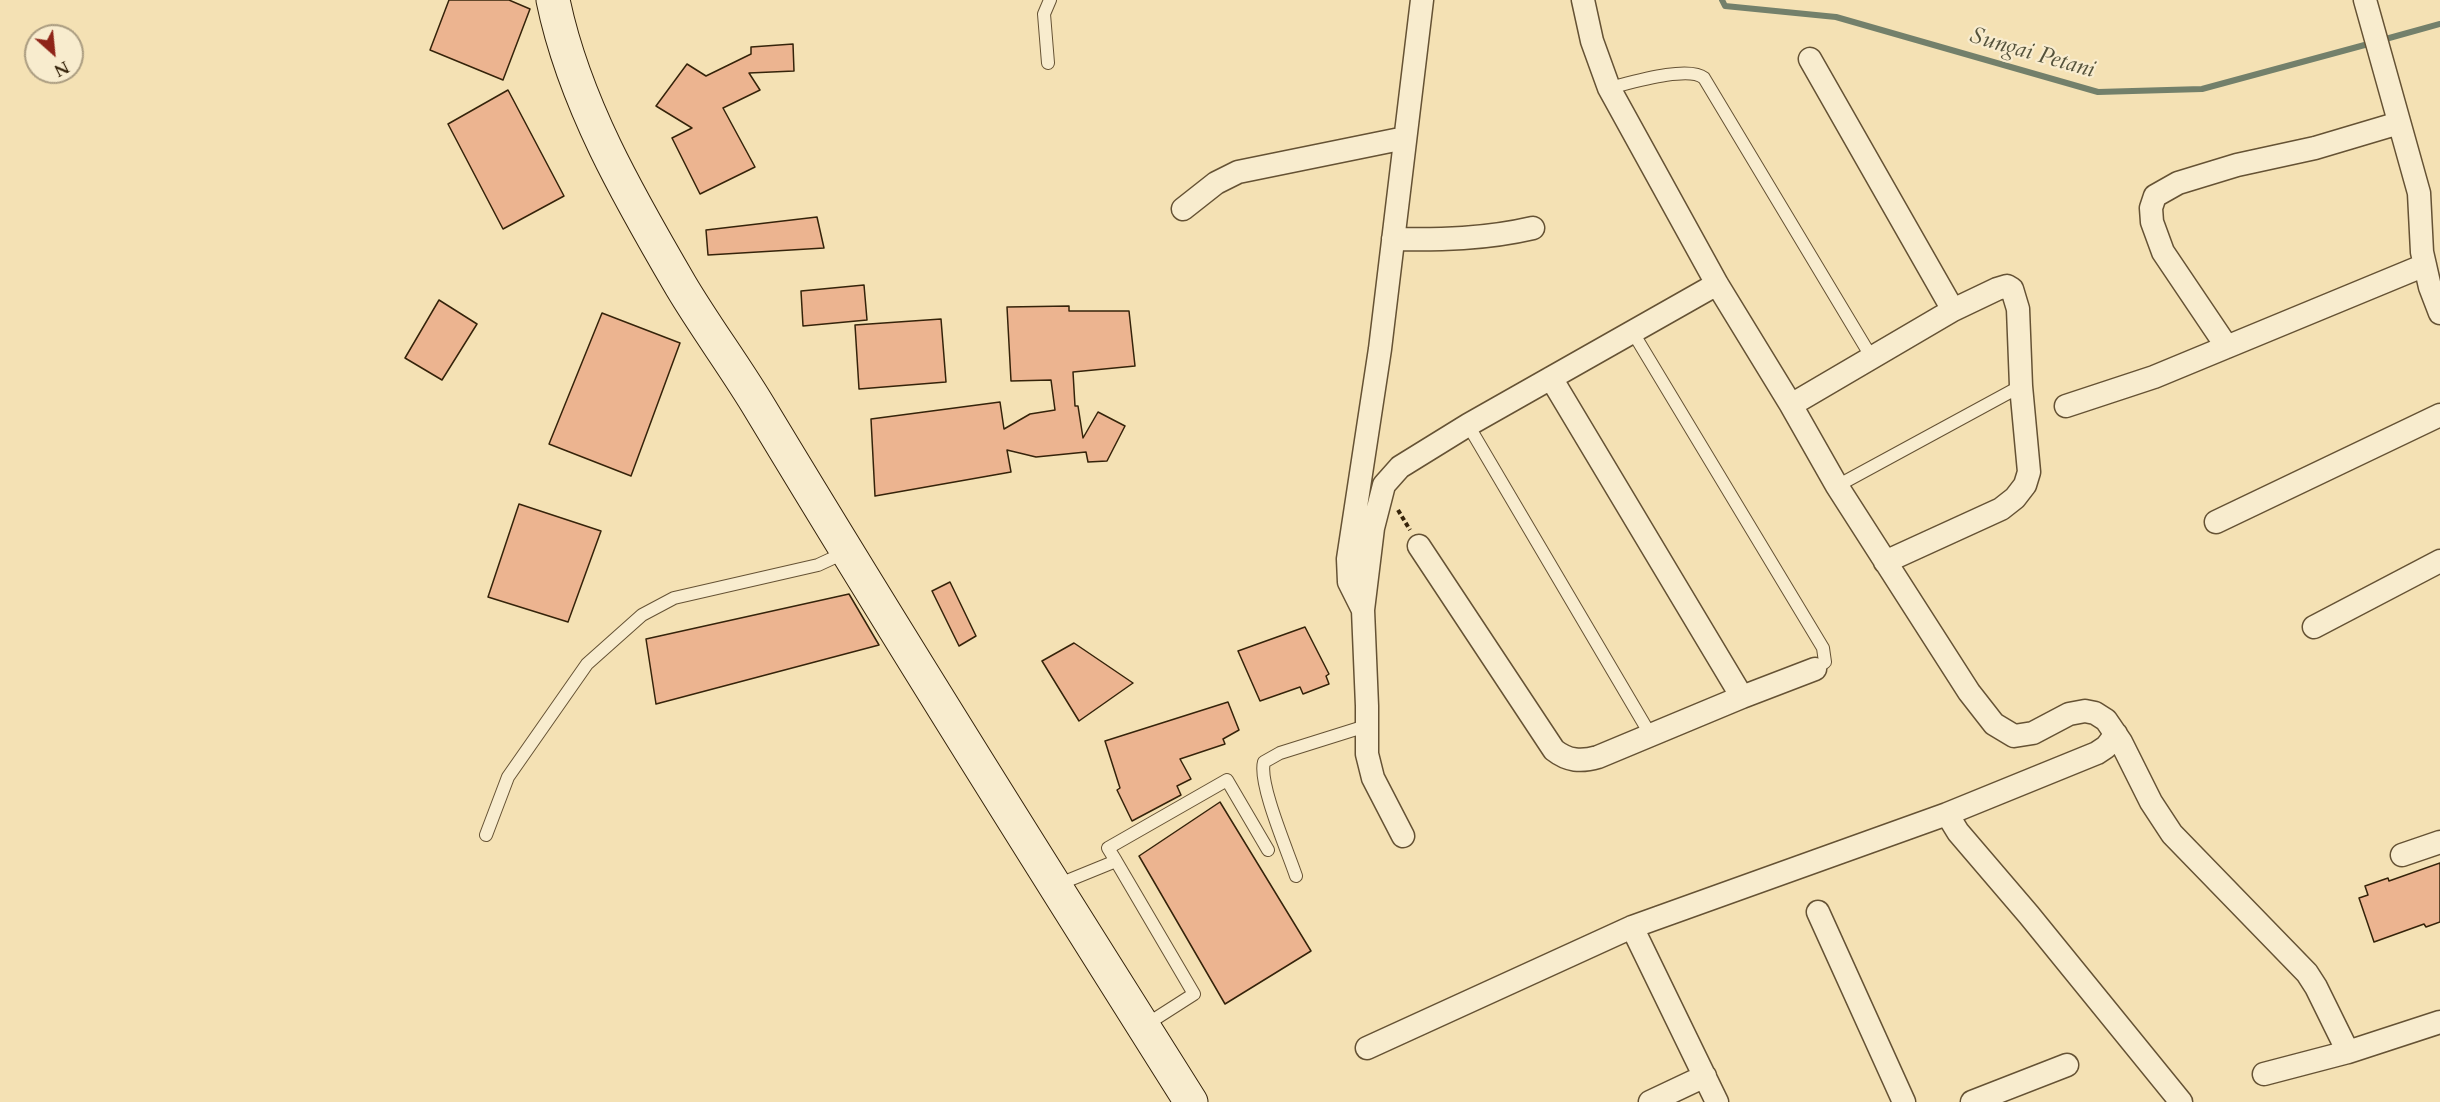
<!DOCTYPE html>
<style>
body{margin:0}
#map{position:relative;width:2440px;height:1102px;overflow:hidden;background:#f4e1b4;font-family:Cardo,serif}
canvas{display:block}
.north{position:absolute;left:24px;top:24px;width:60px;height:60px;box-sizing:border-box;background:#f8ecce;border:2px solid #aa9c80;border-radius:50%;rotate:153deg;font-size:16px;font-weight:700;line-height:24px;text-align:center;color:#35230a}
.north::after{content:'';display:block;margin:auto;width:21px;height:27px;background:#8f2418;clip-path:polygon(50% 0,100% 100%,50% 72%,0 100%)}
</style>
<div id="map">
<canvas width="2440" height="1102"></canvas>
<div class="north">N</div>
</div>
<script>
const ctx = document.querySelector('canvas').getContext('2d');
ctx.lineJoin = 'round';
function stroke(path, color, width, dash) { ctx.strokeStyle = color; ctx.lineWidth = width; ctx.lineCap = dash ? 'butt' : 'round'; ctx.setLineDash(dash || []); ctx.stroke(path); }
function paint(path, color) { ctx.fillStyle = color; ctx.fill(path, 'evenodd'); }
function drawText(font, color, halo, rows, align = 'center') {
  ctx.font = font + ' Cardo,serif'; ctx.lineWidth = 4.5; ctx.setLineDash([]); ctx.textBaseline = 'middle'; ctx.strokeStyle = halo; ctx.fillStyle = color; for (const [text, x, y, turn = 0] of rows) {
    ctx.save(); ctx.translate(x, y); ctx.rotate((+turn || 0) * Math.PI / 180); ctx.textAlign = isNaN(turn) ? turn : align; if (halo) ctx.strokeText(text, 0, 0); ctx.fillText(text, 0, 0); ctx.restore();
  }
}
const stream = new Path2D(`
 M1722 0 1725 6 1836 17 2098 92 2202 89 2372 43
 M2382 40 2440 24`);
const building = new Path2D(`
 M449 0H509L530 9 503 80 430 50Z
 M793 44 794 71 749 73 760 90 723 108 755 167 700 194 672 138 692 128 656 106 687 64 706 76 751 54V47Z
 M508 90 564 196 503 229 448 124Z
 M817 217 824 248 708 255 706 230Z
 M864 285 867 320 803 326 801 291Z
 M439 300 477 324 442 380 405 358Z
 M1069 306V311H1129L1135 366 1073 372 1075 406H1078L1083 438 1098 412 1125 426 1107 461 1088 462 1086 452 1036 457 1007 450 1011 472 875 496 871 419 1000 402 1004 429 1030 414 1055 410 1051 380 1011 381 1007 307Z
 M602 313 680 343 631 476 549 444Z
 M941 319 946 382 859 389 855 325Z
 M519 504 601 531 568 622 488 597Z
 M950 582 976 636 959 646 932 591Z
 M849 594 879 645 656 704 646 639Z
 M1305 627 1329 674 1326 676 1329 684 1303 694 1300 687 1260 701 1238 651Z
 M1074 643 1133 683 1079 721 1042 661Z
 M1228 702 1239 730 1223 739 1225 744 1180 759 1191 779 1177 786 1181 795 1132 821 1117 790 1120 788 1105 741Z
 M1220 802 1311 951 1225 1004 1139 856Z
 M2440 863V922L2426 927 2424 924 2374 942 2359 898 2368 895 2365 886 2388 878 2389 881Z`);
const path = new Path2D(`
 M1398 510 1410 530`);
const service = new Path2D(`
 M1048 63 1044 14 1050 0
 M1609 88C1630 83 1688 65 1704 78L1872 358
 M1632 331 1823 648 1825 662 1815 669
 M1468 425 1650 734
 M1837 486 2021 386
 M486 835 508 777 587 664 642 615 674 598 818 565 846 552
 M1116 861 1108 848 1227 780 1268 850
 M1296 876C1288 852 1258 783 1264 762L1280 753 1366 726
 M1057 885 1116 861 1194 994 1144 1026`);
const minor = new Path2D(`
 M1583 0 1592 41 1609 88 1717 284 1791 405 1837 486 1969 692 1994 724 2014 736 2033 733 2069 714 2085 711 2095 713 2106 720 2121 742 2151 802 2172 834 2307 973 2316 987 2348 1052 2440 1022
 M2365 0 2419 193 2422 252 2430 287 2440 313
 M1810 59 1953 310
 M1183 209 1216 183 1238 172 1405 138
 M1393 239C1440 240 1486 239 1533 228
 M2227 347 2163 252 2152 222 2151 208 2155 196 2178 183 2237 165 2315 148 2399 123
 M1551 378 1742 697
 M1791 405 1953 310 1997 289 2007 286 2012 289 2018 309 2021 386 2029 472 2025 485 2015 498 2001 509 1885 562
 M2066 406 2154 377 2425 265
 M2216 522 2440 415
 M1419 546 1554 750C1568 761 1581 762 1598 757L1742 697 1815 669
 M1363 610 1349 582 1348 559 1380 349 1422 0
 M2314 627 2440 561
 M1947 814 2097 753 2106 747 2116 734
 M1403 836 1373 778 1367 754V706L1363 610 1373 528 1384 485 1400 467 1468 425 1717 284
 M2402 855 2440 842
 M1818 912 1904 1102
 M1632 927 1717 1102
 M1367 1048 1632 927 1947 814 1958 832 2029 915 2181 1102
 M2264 1074 2348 1052
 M1650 1102 1705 1076
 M1972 1102 2067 1065`);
const secondary = new Path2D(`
 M553 0C574 102 629 197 681 286 706 328 736 368 761 410 901 642 1046 872 1191 1102`);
const waterNames = [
 ["Sungai Petani",2032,54,16]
];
stroke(stream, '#73806b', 6);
paint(building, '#ecb490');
stroke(building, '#35230a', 1.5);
stroke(service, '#655234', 14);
stroke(minor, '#655234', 25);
stroke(secondary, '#35230a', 35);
stroke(path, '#35230a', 4, [4.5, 3]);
stroke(service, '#f8ecce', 12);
stroke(minor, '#f8ecce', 22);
stroke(secondary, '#f8ecce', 33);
drawText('italic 24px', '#54523b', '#f8ecce', waterNames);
</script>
